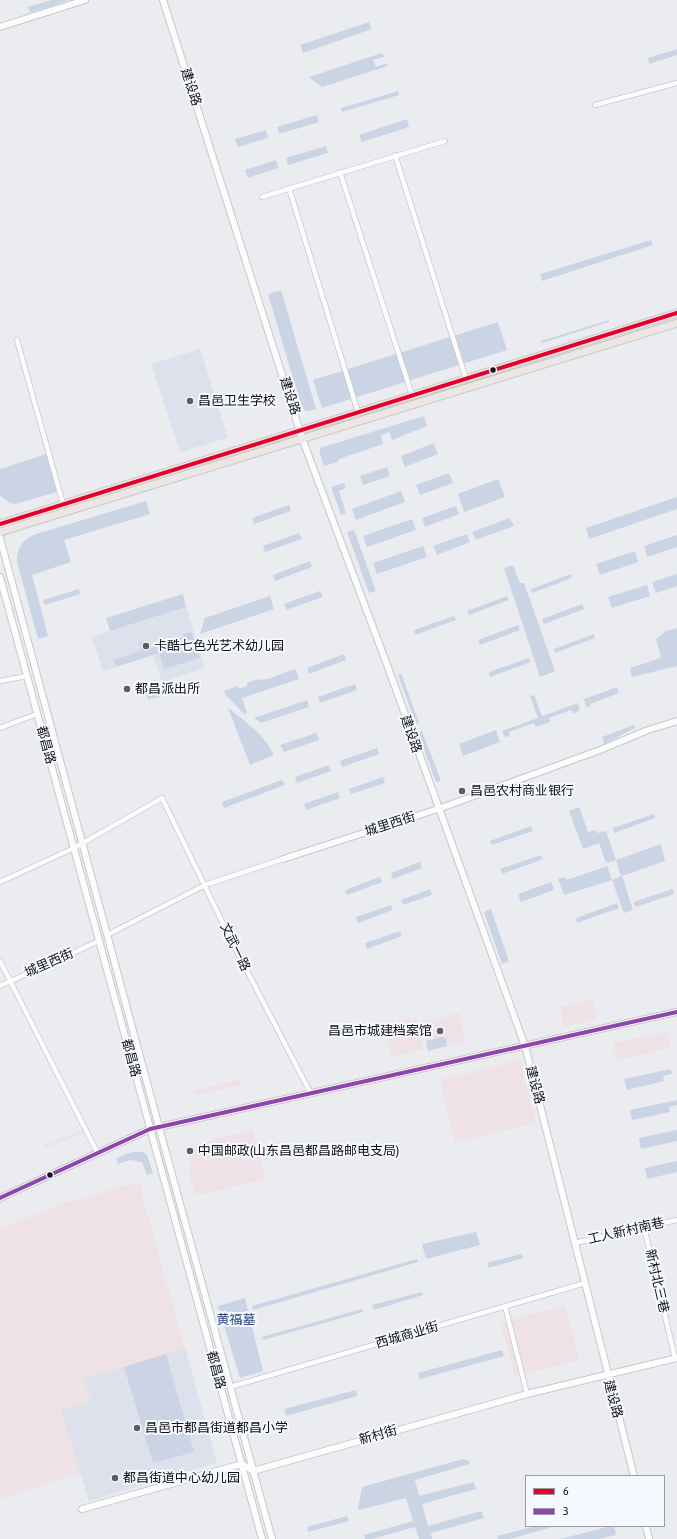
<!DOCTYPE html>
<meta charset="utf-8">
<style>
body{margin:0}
#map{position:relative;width:677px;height:1539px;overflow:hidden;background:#eaecf0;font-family:"Asap Condensed",sans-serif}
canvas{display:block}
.legend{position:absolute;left:525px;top:1475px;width:140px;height:52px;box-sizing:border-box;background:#f5f8fe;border:1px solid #999ca0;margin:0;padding:5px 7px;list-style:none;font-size:12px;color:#101114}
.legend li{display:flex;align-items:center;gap:8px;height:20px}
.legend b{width:20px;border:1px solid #999ca0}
</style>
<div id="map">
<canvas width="677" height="1539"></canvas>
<ul class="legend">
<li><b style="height:5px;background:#e4002b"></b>6</li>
<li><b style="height:5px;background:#8e44ad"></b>3</li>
</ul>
</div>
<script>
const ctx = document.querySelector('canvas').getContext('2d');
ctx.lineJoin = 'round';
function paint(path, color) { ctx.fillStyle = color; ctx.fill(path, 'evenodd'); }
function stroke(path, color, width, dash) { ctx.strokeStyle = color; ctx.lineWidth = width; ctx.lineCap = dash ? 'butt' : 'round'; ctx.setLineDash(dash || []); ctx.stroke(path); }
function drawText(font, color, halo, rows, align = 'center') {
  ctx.font = font + ' "Asap Condensed","Noto Sans SC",sans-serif'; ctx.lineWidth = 4; ctx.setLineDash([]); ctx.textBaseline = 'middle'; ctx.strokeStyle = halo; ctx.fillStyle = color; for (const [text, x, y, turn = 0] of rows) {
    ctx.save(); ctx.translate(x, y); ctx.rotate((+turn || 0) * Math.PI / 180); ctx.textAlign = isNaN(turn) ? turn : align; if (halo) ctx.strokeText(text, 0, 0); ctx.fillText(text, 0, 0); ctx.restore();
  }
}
const commercial = new Path2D(`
 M592 1000 597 1019 564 1027 560 1007Z
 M459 1013 465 1042 428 1051 422 1023Z
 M416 1017 424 1049 391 1057 383 1025Z
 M666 1032 671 1048 617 1060 613 1043Z
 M520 1060 536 1123 455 1142 440 1080Z
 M240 1079 241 1085 196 1095 195 1090Z
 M85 1129 86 1132 44 1149 42 1146Z
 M253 1130 265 1179 195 1196 188 1169 191 1168 187 1148 188 1146Z
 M138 1182 141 1185V1191L185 1348 124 1367 92 1402 62 1410 81 1473 0 1499V1228L65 1203Z
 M565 1305 580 1360 515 1376 500 1323Z`);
const built = new Path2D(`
 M200 349 228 438 180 452 151 364Z
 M186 607 205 668 162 682 153 655 103 671 92 637Z
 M185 1348 217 1463 89 1501 61 1410 91 1402 84 1379Z`);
const green = new Path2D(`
 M51 0H69L30 13 28 7Z
 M369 22 372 29 303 53 300 45Z
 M677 49V55L649 64 648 58Z
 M382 53 384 57 373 60 376 67 387 63 388 66 322 87 309 77Z
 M398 91 399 95 342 112 341 108Z
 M317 115 319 122 279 134 277 127Z
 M407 119 409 127 362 142 359 135Z
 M266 130 268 138 238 147 235 139Z
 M326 146 328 153 288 165 286 158Z
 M276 160 278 168 248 178 245 170Z
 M651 240 653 245 542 281 540 274Z
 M281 290 316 409 306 412 301 405 268 294Z
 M609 320V322L542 343 541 341Z
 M498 322 507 350 322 408 313 380Z
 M424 416 427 426 392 440 389 432 381 435 383 444 339 459 337 462 324 466 320 454V448Z
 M434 443 438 454 405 467 401 456Z
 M46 454 57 492 16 504 10 503 0 495V469Z
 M387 467 390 476 363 485 360 476Z
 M449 473 453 483 420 495 416 485Z
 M498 479 505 497 464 512 458 494Z
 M344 483 346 488 339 491 346 513 341 515 331 487Z
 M401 491 405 502 356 520 352 509Z
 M677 497V509L589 539 586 528Z
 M146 501 150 514 64 540 71 562 32 575 48 636 38 639 17 562C17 547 22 540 36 534Z
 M289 505 291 511 254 524 252 518Z
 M456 506 459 514 425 527 422 518Z
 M510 518 514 526 476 540 472 532Z
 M412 519 416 530 367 547 363 536Z
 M354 530 376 591 369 593 347 532Z
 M299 533 302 539 265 552 263 546Z
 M467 534 470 542 437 555 433 546Z
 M677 535V547L647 557 644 546Z
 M423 546 427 557 377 574 373 563Z
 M635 551 638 562 600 575 596 564Z
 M310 561 312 567 275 581 273 575Z
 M513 565 520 583H524L555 671 540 677 504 568Z
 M571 574 572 578 532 593 531 589Z
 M677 574V586L656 593 652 582Z
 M647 585 650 596 612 608 608 597Z
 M79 589 80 594 45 605 43 600Z
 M320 591 323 597 286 610 284 604Z
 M183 594 186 607 110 631 106 618Z
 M270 596 274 609 200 634 205 618Z
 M507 596 509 600 469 615 467 611Z
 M582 604 584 609 544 624 542 619Z
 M454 616 456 620 415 635 414 630Z
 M518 625 520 630 480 645 478 640Z
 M677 628V666L632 677 630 668 661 658 656 639 666 631Z
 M191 632 200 658 164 669 159 653 116 667 114 660 141 651 139 642 144 641 148 649 184 637 183 634Z
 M594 634 595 638 555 653 554 649Z
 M344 654 346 660 309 674 307 668Z
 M529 658 531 662 490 677 489 672Z
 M295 669 299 679 242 698 247 713 244 714 225 694 224 691 237 686 239 689 247 686V683L255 680 268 679Z
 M401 673 419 723 416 724 398 675Z
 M155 680 161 696 148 700 143 684Z
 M355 684 357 690 320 703 318 697Z
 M617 687 619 693 590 704 591 707 586 706 584 699Z
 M534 695 542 716 578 703 580 710 573 714 571 710 549 718 550 722 536 727 534 723 509 732 510 736 505 737 502 731 538 718 530 696Z
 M307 700 309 707 261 723 254 718Z
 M228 708C244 720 266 736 274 755L250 765Z
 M634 725 635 728 604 744 602 737Z
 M496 730 500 742 463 756 459 744Z
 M422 731 441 781 436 782 418 733Z
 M316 733 319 740 284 752 280 745Z
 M377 748 379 754 342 767 340 761Z
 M329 765 331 771 297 783 295 777Z
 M383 777 385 783 351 794 349 789Z
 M282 780 285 785 224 808 222 802Z
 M338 792 340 798 306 810 304 804Z
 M579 807 588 832 596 830 597 833 606 831 616 860 661 844 665 861 622 876 633 910 624 913 612 880 564 895 558 879 565 877 567 880 607 866 612 880 621 876 616 860 606 863 599 843 583 849 569 811Z
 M654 814 655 818 614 833 613 828Z
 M531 826 533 831 492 845 490 841Z
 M541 855 543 859 502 874 500 869Z
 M420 862 422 868 393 879 391 873Z
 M380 877 382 882 347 895 345 890Z
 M551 882 554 890 521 902 518 894Z
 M430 889 432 895 403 905 401 900Z
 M672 889 674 894 635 907 634 902Z
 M617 903 619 908 577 923 576 918Z
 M391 905 393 910 358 923 356 917Z
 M491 909 509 961 502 964 484 912Z
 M400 931 402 936 367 949 365 943Z
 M442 1037 446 1039 447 1046 428 1051 426 1041Z
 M671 1069 672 1074 663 1076 664 1081 627 1090 624 1079Z
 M677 1100V1105L669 1107 670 1112 632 1120 630 1110Z
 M677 1130V1141L641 1149 639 1138Z
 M132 1152H142L147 1155 153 1173 147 1175 142 1162 130 1160 118 1164 116 1158Z
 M677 1161V1172L647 1179 645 1168Z
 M476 1232 480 1245 426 1259 422 1244Z
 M521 1254 523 1258 489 1268 487 1263Z
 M417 1259 418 1262 253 1310 252 1306Z
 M422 1292 423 1295 374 1310 372 1305Z
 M245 1298 263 1371 240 1378 218 1306Z
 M362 1309 363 1312 263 1340 262 1337Z
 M502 1350 504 1356 420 1379 418 1373Z
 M166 1354 194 1452 153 1463 124 1367Z
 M356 1390 357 1396 286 1416 284 1409Z
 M463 1459 469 1461 470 1464 415 1480 419 1496 474 1482 476 1489 422 1504 428 1526 481 1511 484 1518 431 1533 432 1539H419L415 1527 372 1539H365L364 1535 413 1521 406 1498 359 1510 358 1508 362 1487Z
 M347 1516 349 1521 308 1532 307 1527Z
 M536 1526 552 1527 510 1539H498L497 1536Z
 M611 1526H614L616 1535 599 1539H560Z`);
const street = new Path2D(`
 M595 105 677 83
 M395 155 466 379
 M340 172 412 395
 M289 188 358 412
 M262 197 445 141
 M17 340 63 504
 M0 681 27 676
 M0 728 37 714
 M0 882 74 848 162 798 231 940 311 1094
 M107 935 205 885 283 859
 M0 961 98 1154
 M0 986 99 941
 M644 1227 675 1358
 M575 1243 677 1220
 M505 1306 527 1394
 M230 1387 585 1283`);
const secondary = new Path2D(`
 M163 0 302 438 389 670 525 1046 634 1476
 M0 27 85 0
 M0 538 159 1127 272 1539
 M0 577 262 1539
 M283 859 438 809 600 750 648 730 677 721
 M0 1198 150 1129 677 1012
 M82 1509 242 1464 253 1471 527 1394 677 1358
 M646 1526 649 1539`);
const primary = new Path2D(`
 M0 524 677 313
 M0 532 677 323`);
const bus1 = new Path2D(`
 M0 524 677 313`);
const bus2 = new Path2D(`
 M0 1198 150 1129 677 1012`);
const markers = [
 [493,370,3.5,"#101114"],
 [190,401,4,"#5c5e61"],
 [146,646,4,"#5c5e61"],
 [127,689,4,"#5c5e61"],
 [462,791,4,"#5c5e61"],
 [440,1031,4,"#5c5e61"],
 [190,1151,4,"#5c5e61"],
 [50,1175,3.5,"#101114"],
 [137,1428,4,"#5c5e61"],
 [115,1478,4,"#5c5e61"]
];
const streetNames = [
 ["建设路",191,87,72],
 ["建设路",290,396,72],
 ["建设路",411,734,71],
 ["都昌路",46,745,75],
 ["城里西街",390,824,-18],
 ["文武一路",235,947,64],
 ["城里西街",49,963,-24],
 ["都昌路",131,1058,75],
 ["建设路",535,1085,75],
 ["工人新村南巷",626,1231,-13],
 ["新村北三巷",657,1281,77],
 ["西城商业街",407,1335,-16],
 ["都昌路",216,1370,75],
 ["建设路",613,1399,75],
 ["新村街",378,1435,-16]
];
const poiNames = [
 ["昌邑卫生学校",198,401],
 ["卡酷七色光艺术幼儿园",154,646],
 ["都昌派出所",135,689],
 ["昌邑农村商业银行",470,791],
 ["昌邑市城建档案馆",432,1031,"right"],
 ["中国邮政(山东昌邑都昌路邮电支局)",198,1151],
 ["昌邑市都昌街道都昌小学",145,1428],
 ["都昌街道中心幼儿园",123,1478]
];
const parkNames = [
 ["黄福墓",236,1320]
];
paint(commercial, '#efe2e6');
paint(built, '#dce1ec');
paint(green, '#cbd4e4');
stroke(street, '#c6c8cb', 6);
stroke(secondary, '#c6c8cb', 8);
stroke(primary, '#c8c8ca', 9);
stroke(street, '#fcfcfd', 4.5);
stroke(secondary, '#fcfcfd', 6);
stroke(primary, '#ece6e5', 7);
stroke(bus1, '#e4002b', 4);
stroke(bus2, '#8e44ad', 4);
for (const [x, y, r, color] of markers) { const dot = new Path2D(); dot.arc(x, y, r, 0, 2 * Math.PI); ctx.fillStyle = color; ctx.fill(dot); stroke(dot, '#f5f8fe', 1.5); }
drawText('13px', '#101114', '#f5f8fe', streetNames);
drawText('13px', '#101114', '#f5f8fe', poiNames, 'left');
drawText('13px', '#2e4a80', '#f5f8fe', parkNames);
</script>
